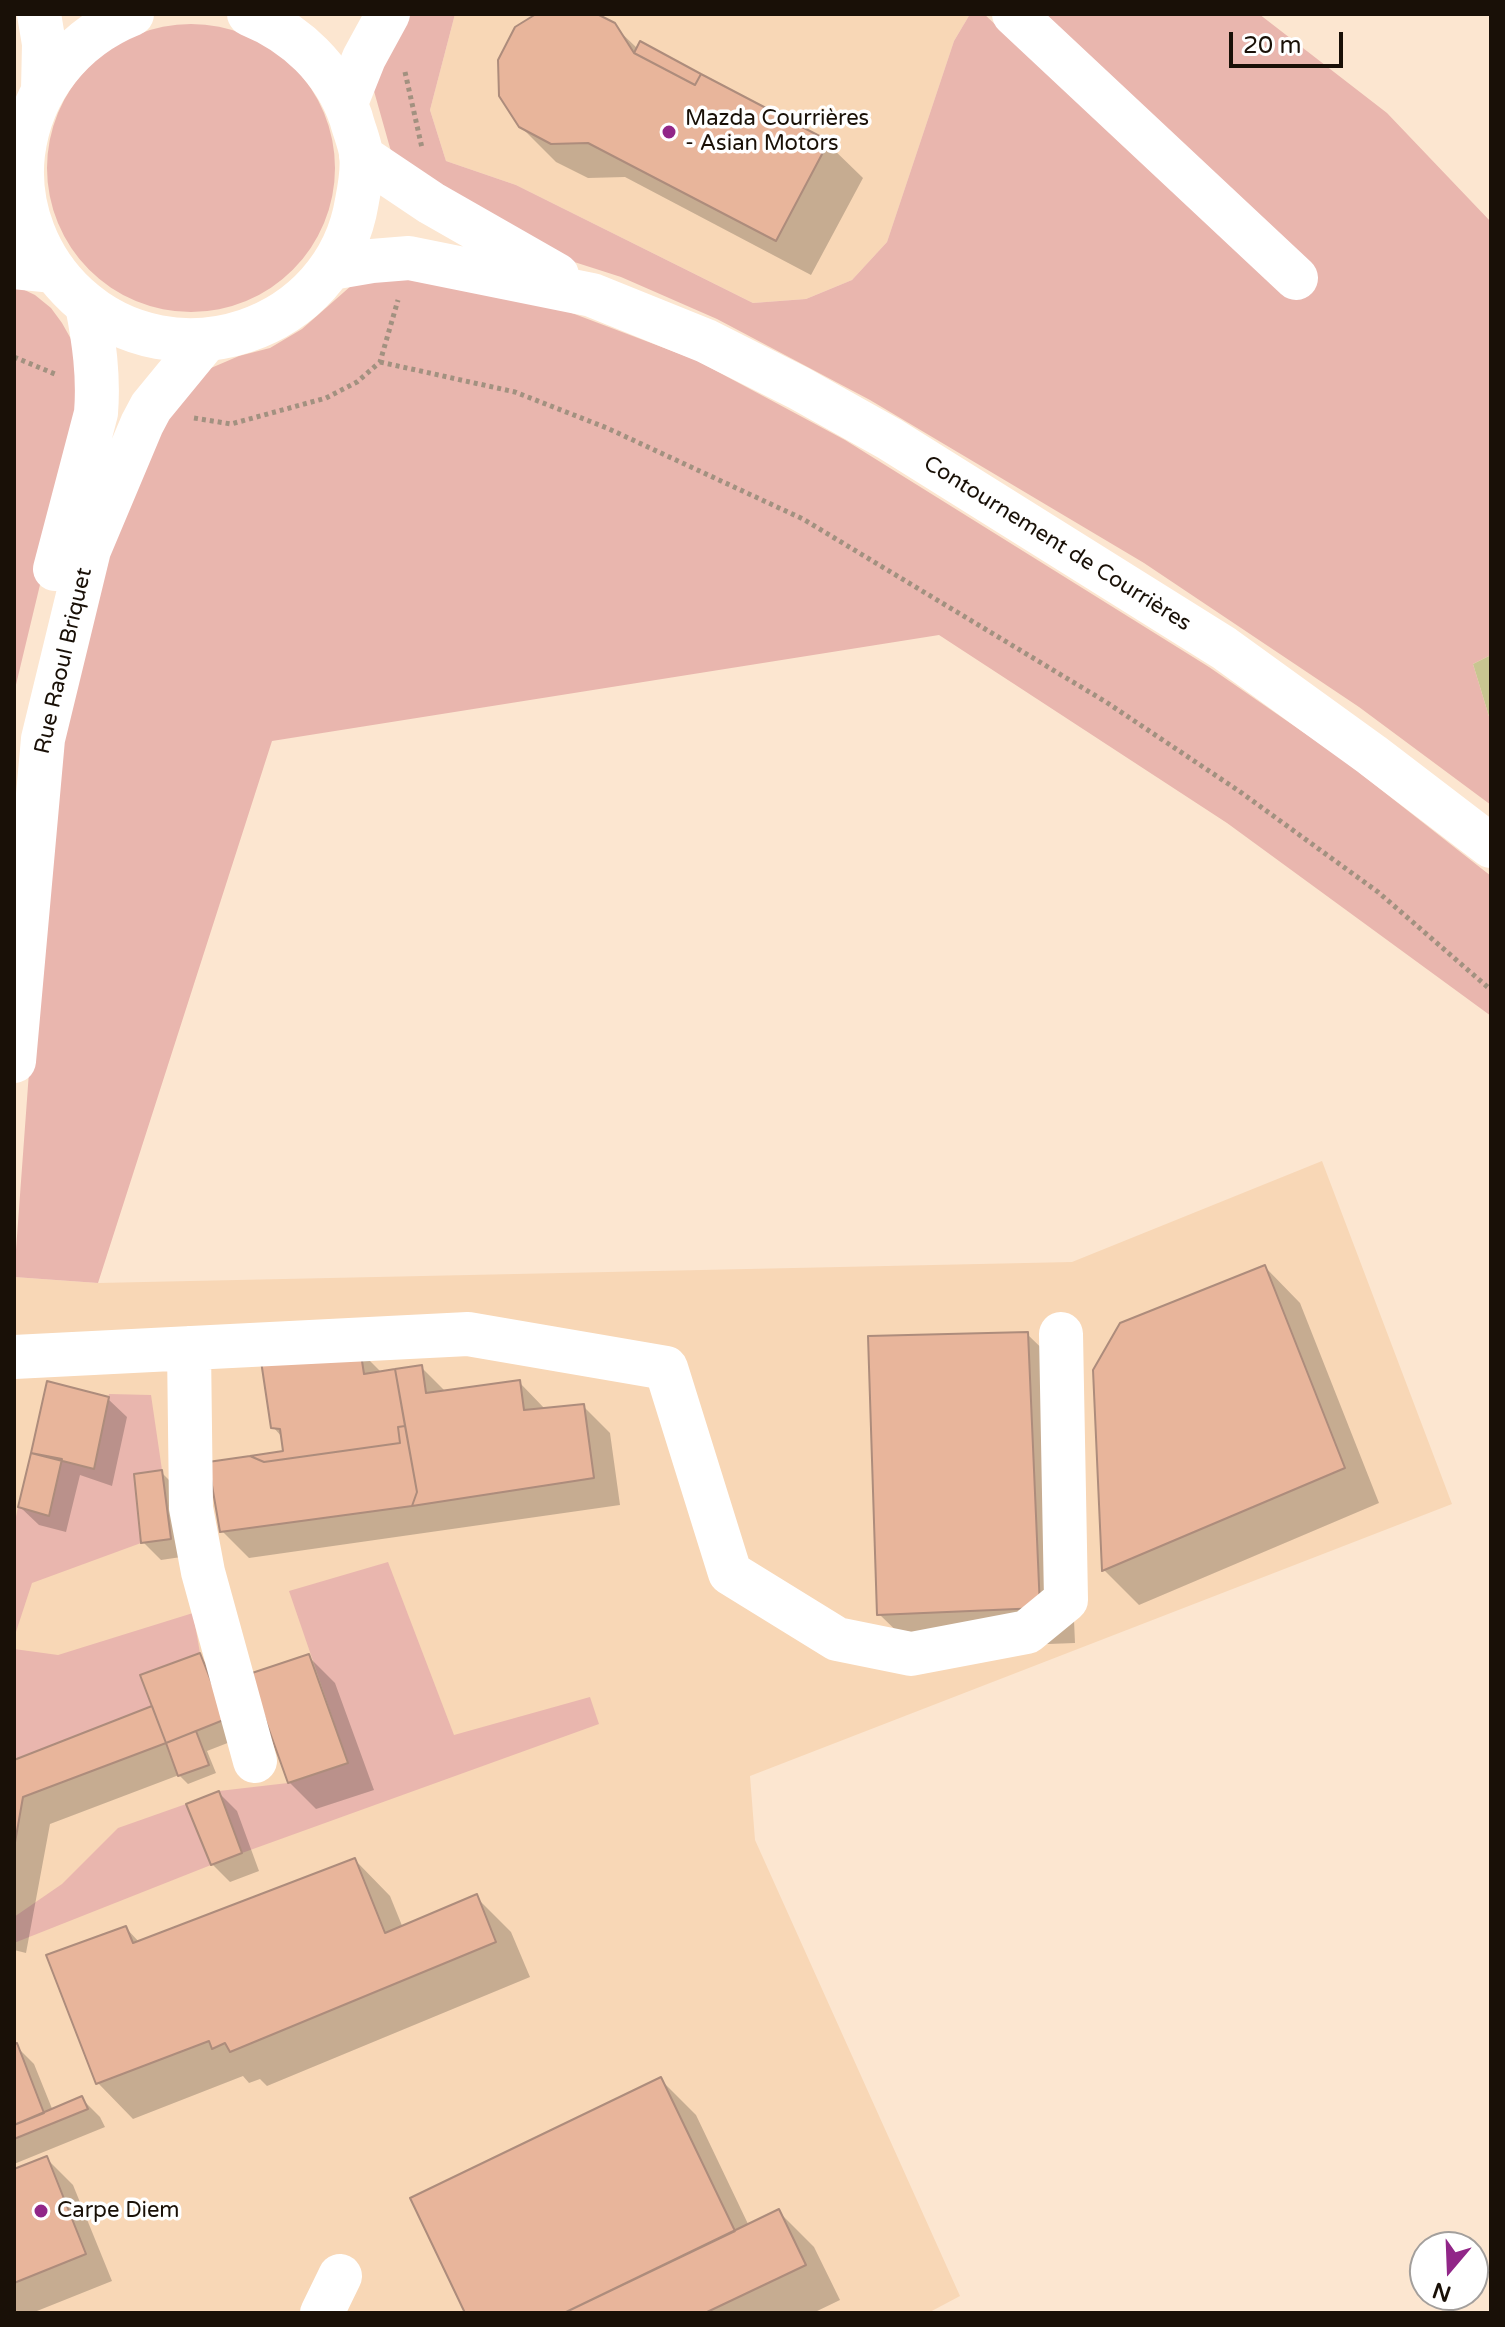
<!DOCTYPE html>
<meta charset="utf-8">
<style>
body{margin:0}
#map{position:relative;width:1505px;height:2327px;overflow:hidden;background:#fce6d0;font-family:"Varela Round",sans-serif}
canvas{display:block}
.frame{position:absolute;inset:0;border:16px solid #191007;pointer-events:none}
.north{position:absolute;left:1409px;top:2231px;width:80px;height:80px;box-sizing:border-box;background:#fff;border:2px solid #a39f9c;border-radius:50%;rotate:199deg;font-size:22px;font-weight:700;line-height:32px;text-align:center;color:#191007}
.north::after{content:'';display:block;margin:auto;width:28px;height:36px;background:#912688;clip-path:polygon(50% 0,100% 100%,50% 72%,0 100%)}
.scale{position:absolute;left:1229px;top:32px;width:114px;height:36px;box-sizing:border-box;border:4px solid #191007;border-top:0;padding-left:10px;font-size:24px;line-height:28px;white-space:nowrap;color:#191007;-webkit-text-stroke:6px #fff;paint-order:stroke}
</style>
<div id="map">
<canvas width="1505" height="2327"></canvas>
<div class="frame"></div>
<div class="north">N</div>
<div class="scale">20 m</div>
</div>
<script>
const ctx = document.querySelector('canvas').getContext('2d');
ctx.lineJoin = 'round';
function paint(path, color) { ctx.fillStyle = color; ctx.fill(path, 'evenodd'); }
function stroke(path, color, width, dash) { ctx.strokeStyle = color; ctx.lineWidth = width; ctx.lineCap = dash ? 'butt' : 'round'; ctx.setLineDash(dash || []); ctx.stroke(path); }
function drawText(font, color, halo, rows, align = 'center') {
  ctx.font = font + ' "Varela Round",sans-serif'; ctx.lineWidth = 7; ctx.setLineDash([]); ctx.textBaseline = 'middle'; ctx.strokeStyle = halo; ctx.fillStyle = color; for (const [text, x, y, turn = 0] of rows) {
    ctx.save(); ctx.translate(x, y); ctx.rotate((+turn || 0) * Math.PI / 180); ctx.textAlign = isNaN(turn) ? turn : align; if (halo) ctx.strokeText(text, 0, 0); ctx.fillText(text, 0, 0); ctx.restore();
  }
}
const built = new Path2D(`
 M455 14H970L954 41 887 242 852 280 806 299 753 303 516 185 446 161 430 110Z
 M1322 1161 1452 1504 750 1776 755 1840 960 2296 928 2313H14V1277L98 1283 1072 1262Z`);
const green = new Path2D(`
 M408 14H455L430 110 446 161 516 185 753 303 806 299 852 280 887 242 954 41 970 14H984L1023 50 1041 14H1259L1387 113 1491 222V655L1473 664 1491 723V805L1359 707 1144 563 870 400 717 319 621 277 568 260 392 155 372 84Z
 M47 168a144 144 0 1 1 288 0a144 144 0 1 1-288 0Z
 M412 274 548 304 696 360 845 440 1209 667 1342 759 1491 876V1016L1227 823 939 635 272 741 98 1283 14 1277 32 1031 64 741 89 593 155 430 204 371 239 356 270 348 302 329 352 285Z
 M14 285 35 295 51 308 62 323 76 348 81 414 14 693Z
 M109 1394 151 1395 162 1470 141 1543 32 1583 14 1638V1527L18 1507 49 1515 62 1459 94 1469Z
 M388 1562 454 1735 590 1697 599 1724 242 1853 219 1791 288 1783 348 1763 289 1591Z
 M193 1613 200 1653 141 1675 152 1706 14 1760V1649L58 1655Z
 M186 1804 211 1865 14 1943V1917L62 1884 118 1828Z`);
const water = new Path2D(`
 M1491 655V723L1473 664Z`);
const shadow = new Path2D(`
 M540 14H592L613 25 638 49 827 143 863 178 811 275 625 177 588 178 556 162 520 126Z
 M1265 1267 1300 1303 1379 1503 1139 1605 1104 1570 1095 1370Z
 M1027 1334 1063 1369 1075 1643 915 1649 879 1614Z
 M359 1350 382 1373 422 1368 446 1392 519 1382 546 1410 583 1406 610 1433 620 1505 249 1558 222 1531 285 1453 283 1438 273 1427Z
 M108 1399 127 1417 112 1486 80 1475 66 1532 39 1525 20 1507Z
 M161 1472 179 1490 188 1556 161 1560 143 1542Z
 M199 1656 217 1674 243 1737 207 1751 216 1773 188 1784 179 1775 50 1824 26 1953 14 1950V1762L151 1709Z
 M308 1656 335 1683 374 1790 316 1809 289 1782Z
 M219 1793 237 1811 259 1871 230 1882 212 1864Z
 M355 1860 390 1896 403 1928 476 1897 511 1932 530 1977 267 2086 260 2079 249 2083 243 2076 133 2119 98 2083 126 1928 140 1943Z
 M14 2046H16L34 2064 53 2111 82 2099 100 2117 105 2127 14 2164Z
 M661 2080 696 2115 749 2226 779 2212 814 2247 840 2300 813 2313H467Z
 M46 2158 73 2185 112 2281 32 2313H14V2171Z`);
const building = new Path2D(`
 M536 14H597L615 23 634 53 695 85 701 74 829 141 776 241 588 143 551 144 519 127 499 96 498 60 515 27Z
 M640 41 701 74 695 85 634 53Z
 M1265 1265 1345 1468 1102 1571 1093 1370 1120 1323Z
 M1028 1332 1040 1608 877 1615 868 1336Z
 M360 1348 364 1374 395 1369 405 1426 398 1427 400 1443 264 1462 250 1456 283 1451 280 1429 271 1428 261 1361Z
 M422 1365 426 1393 520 1380 524 1410 584 1404 594 1478 412 1506 417 1492 395 1369Z
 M47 1381 109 1397 94 1469 31 1453Z
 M405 1426 417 1492 412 1506 220 1532 208 1462 250 1456 264 1462 400 1443 398 1427Z
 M31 1453 62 1459 49 1516 18 1507Z
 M162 1470 171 1539 141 1543 134 1474Z
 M200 1653 226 1719 166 1743 140 1675Z
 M309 1654 348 1763 288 1783 249 1674Z
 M152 1706 166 1743 23 1797 14 1848V1760Z
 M196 1731 209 1765 178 1776 166 1743Z
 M219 1791 242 1853 211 1865 186 1804Z
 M355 1858 385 1933 477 1894 496 1942 230 2052 225 2043 212 2049 209 2041 96 2084 46 1955 126 1926 133 1943Z
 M17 2043 44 2113 14 2125V2044Z
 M661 2077 735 2231 564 2313H465L410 2198Z
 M82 2096 88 2109 14 2139V2125Z
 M47 2156 86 2254 14 2283V2169Z
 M779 2209 806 2265 705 2313H564Z`);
const path = new Path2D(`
 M405 72 422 148
 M14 357 55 374
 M380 362 515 392 607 428 803 519 1106 702 1239 791 1378 892 1491 990
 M194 418 231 424 326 398 357 382 380 362 398 300`);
const minor = new Path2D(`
 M1014 14 1296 278
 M346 103 364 58 388 14
 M14 267 54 271
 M55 569 96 413C99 376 94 341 87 305
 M14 1061 43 739 89 550 142 424 151 407 206 340
 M189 1348 191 1508 203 1572 255 1761
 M14 1357 468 1334 666 1368 730 1573 837 1639 911 1654 1027 1632 1066 1600 1061 1334
 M322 2313 340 2276`);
const major = new Path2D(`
 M39 14 44 44 43 90
 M132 14C72 38 31 90 23 154 17 207 38 260 77 296 174 385 336 332 357 201 360 186 363 168 361 153 359 141 354 130 351 118 334 69 296 33 249 14
 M361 156 431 203 557 275
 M331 268 372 261 409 258 592 295 706 341 799 388 890 439 1224 648 1372 755 1491 846`);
const markers = [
 [669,132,8,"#912688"],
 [41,2211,8,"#912688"]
];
const poiNames = [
 ["Mazda Courrières",685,119],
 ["- Asian Motors",685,144],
 ["Carpe Diem",57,2211]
];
const streetNames = [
 ["Contournement de Courrières",1057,544,32],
 ["Rue Raoul Briquet",64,661,-77]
];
paint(built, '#f8d7b6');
paint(green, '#e9b6ae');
paint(water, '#c8c591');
paint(shadow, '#0003');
paint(building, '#e8b59b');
stroke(building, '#ad8c7c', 2);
stroke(path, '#a29180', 5, [4, 4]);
stroke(minor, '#fff', 44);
stroke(major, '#fff', 44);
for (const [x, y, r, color] of markers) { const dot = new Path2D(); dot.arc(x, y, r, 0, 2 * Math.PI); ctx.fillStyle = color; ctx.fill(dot); stroke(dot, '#fff', 3); }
drawText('22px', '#191007', '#fff', poiNames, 'left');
drawText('22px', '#191007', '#fff', streetNames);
</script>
